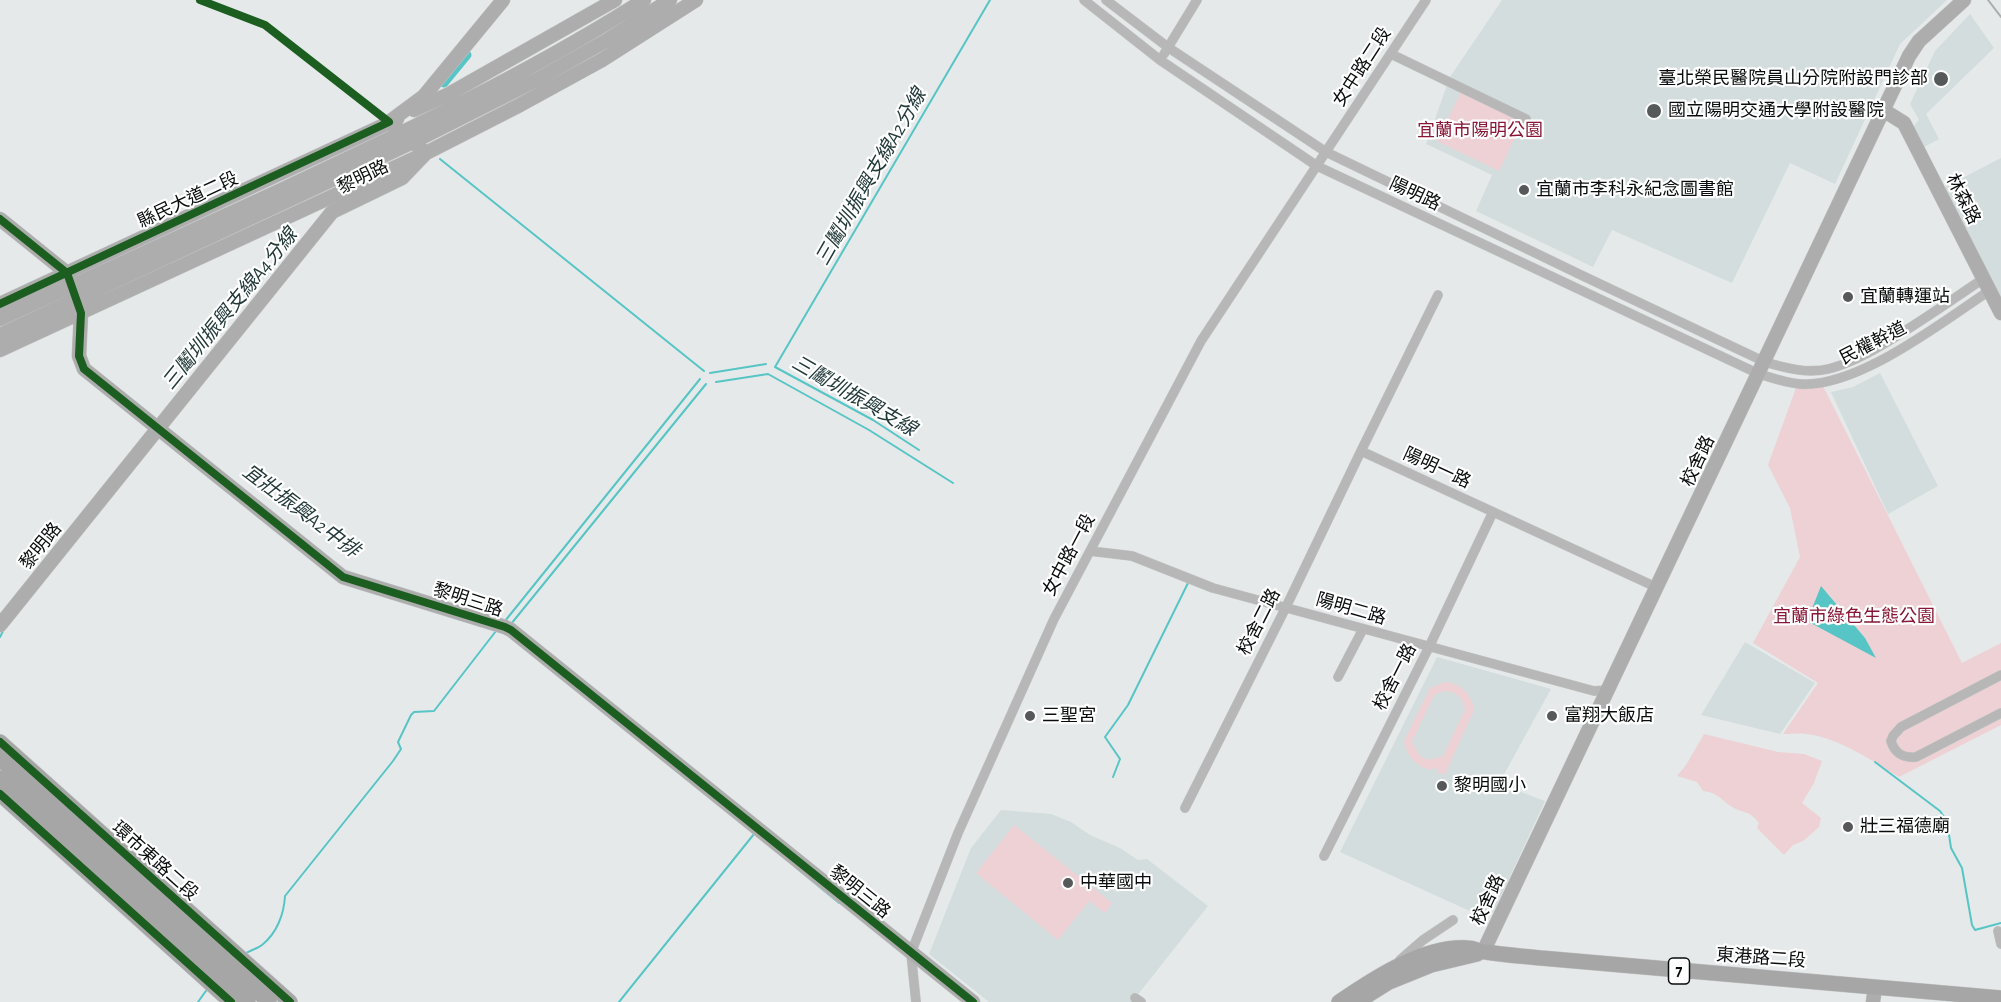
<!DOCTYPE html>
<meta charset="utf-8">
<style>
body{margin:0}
canvas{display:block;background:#e5e9e9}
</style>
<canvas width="2001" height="1002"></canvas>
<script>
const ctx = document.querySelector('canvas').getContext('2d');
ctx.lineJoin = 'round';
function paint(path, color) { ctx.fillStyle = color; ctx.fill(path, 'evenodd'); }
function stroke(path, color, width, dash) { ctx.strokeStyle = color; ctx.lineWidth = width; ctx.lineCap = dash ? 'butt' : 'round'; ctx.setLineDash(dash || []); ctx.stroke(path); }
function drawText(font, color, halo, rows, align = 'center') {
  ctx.font = font + ' "Alegreya Sans","Noto Sans TC",sans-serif'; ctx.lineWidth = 4.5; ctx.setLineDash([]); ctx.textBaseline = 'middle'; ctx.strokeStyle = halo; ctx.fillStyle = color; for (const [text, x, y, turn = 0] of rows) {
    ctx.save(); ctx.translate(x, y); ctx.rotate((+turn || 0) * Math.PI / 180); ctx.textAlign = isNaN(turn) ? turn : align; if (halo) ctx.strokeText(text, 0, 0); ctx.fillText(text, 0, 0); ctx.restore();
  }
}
const built = new Path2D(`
 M1502 0H1947L1900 44 1835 184 1790 163 1732 283 1612 230 1593 267 1476 211 1492 175 1426 144 1450 77Z
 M1970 14 1994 48 1926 114 1939 139 1924 147 1912 128 1919 120 1910 104 1935 51Z
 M2001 158V297L1945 187Z
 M1880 373 1938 486 1888 514 1831 392 1853 387Z
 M1745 642 1815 683 1780 734 1701 715Z
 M1437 657 1551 689 1502 778 1512 784 1510 788 1545 801 1493 913 1472 912 1340 852Z
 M1001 810 1051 814 1071 822 1090 835 1120 848 1138 860 1147 859 1208 906 1132 1002H989L929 954 971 848Z`);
const green = new Path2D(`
 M1462 90 1523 120 1499 171 1437 141Z
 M1823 386 1962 663 2001 643V725L1899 777C1873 761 1837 737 1806 734 1799 733 1790 734 1783 734L1818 683 1753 643 1800 557 1790 508 1768 465 1796 388Z
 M1445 682C1462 684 1472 694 1474 710L1445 774 1437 773 1438 767 1431 770C1416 766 1406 756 1404 741L1430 688ZM1443 691C1456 691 1463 697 1465 710L1443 756 1428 760 1419 755 1412 742 1434 695Z
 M1704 734 1778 752 1804 754 1822 761 1814 783 1802 803 1821 818 1819 827 1803 841 1793 845 1784 855 1757 828 1759 823C1747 809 1748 815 1734 808 1721 801 1720 793 1703 791L1697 782 1677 776 1686 765Z
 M1014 825 1112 903 1105 913 1089 901 1058 940 976 873Z`);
const water = new Path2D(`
 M1821 586 1865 638 1876 658 1807 621Z`);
const stream = new Path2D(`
 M440 159 704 371
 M710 373 766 364
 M716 382 768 374 869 430 953 483
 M919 450 873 420 775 367 990 0
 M505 621 700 379
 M511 624 706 384
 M0 637 4 629
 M1875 762 1940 811 1947 821 1951 848 1962 868 1972 925 1975 930 2001 923
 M1113 777 1120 759 1105 737 1128 705 1188 583
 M794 866 839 903 840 902
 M245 954C250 950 257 949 262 945 277 933 284 914 285 896L393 761 401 749 398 742 411 715 414 712 434 711 496 631
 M198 1002 208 988
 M619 1002 754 834`);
const canal = new Path2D(`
 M444 83 467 55`);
const street = new Path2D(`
 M1084 0 1160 60 1317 166 1759 374C1772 378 1786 383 1800 384 1858 388 1942 322 1989 291
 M1106 0 1169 48 1326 152 1581 275 1765 362C1785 368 1808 374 1828 369 1845 365 1860 357 1875 349 1912 328 1947 303 1983 279
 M1164 54 1197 0
 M1391 54 1526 119
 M1438 295 1361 451 1658 588
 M1090 551 1132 556 1213 588 1594 691 1607 690
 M2001 675 1901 727 1893 736 1891 741C1895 754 1903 758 1916 757L2001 713
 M1338 677 1363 629
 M1185 808 1286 607 1361 451
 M1324 856 1429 647 1493 512
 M1998 931 2001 944
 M1400 960 1423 940 1453 920
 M1135 998 1141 1002
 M916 1002 911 953 958 833 1054 619 1201 341 1426 0`);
const secondary = new Path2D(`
 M414 110 449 94 615 0
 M1883 110 1904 123 2001 313
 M0 219 67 273 81 313 79 356 84 369 343 577 505 627 511 630 973 1002
 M0 304 397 119
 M0 319C94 276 187 233 281 190 405 132 528 74 644 0
 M0 335 413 142 540 78 609 39 670 0
 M0 350 426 153 518 106 602 60 696 0
 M0 625 332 212 402 178 426 153 389 122 424 96 503 0
 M1483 952 1909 56 1919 41 1964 0
 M1873 1002 1875 987`);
const primary = new Path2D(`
 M0 742 290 1002
 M0 759 269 1002
 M0 778 248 1002
 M0 794 231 1002
 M1339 1002C1374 978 1424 945 1468 948 1474 948 1480 952 1486 952 1504 955 1523 956 1541 958L2001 998
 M1357 1002 1389 982 1431 965 1477 954`);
const rail = new Path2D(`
 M1988 0 2001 17`);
const cycleway = new Path2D(`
 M0 219 67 273 81 313 79 356 84 369 343 577 505 627 511 630 973 1002
 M0 304 389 122 265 25 200 0
 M0 742 290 1002
 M0 794 231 1002`);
const markers = [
 [1941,79,8,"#565959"],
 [1654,111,8,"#565959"],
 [1524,190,6,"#565959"],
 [1848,297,6,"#565959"],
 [1030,716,6,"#565959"],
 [1552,716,6,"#565959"],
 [1442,786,6,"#565959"],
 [1848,827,6,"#565959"],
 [1068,883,6,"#565959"]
];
const shields = [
 [1679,971,21]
];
const shieldNames = [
 ["7",1679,971]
];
const streetNames = [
 ["女中路二段",1362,67,-57],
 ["黎明路",363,177,-26],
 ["陽明路",1415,194,25],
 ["林森路",1963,199,63],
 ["縣民大道二段",188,200,-25],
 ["民權幹道",1873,343,-27],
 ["校舍路",1698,461,-65],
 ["陽明一路",1437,468,25],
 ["黎明路",41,546,-51],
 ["女中路一段",1069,555,-62],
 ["黎明三路",468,600,18],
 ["陽明二路",1351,609,16],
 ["校舍二路",1259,622,-63],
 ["校舍一路",1395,677,-63],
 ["環市東路二段",155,861,42],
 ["黎明三路",860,892,39],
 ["校舍路",1488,900,-65],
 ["東港路二段",1761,958,4]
];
const poiNames = [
 ["臺北榮民醫院員山分院附設門診部",1928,79,"right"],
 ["國立陽明交通大學附設醫院",1668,111],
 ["宜蘭市李科永紀念圖書館",1536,190],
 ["宜蘭轉運站",1860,297],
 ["三聖宮",1042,716],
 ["富翔大飯店",1564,716],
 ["黎明國小",1454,786],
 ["壯三福德廟",1860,827],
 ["中華國中",1080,883]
];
const parkNames = [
 ["宜蘭市陽明公園",1480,131],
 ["宜蘭市綠色生態公園",1854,617]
];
const waterNames = [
 ["三鬮圳振興支線A2分線",871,177,-60],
 ["三鬮圳振興支線A4分線",230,309,-51],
 ["三鬮圳振興支線",854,396,30],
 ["宜壯振興A2中排",301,511,37]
];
paint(built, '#d3dddd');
paint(green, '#eed1d4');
paint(water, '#57c5c5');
stroke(stream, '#57c5c5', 2);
stroke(canal, '#57c5c5', 9);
stroke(street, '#c3c5c5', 10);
stroke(secondary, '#c3c5c5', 15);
stroke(primary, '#c3c5c5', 16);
stroke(street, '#b7b7b7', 9);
stroke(secondary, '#aeadad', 14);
stroke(primary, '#a7a6a6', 15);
stroke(rail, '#acaeae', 2);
stroke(cycleway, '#1b5e20', 8);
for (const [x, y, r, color] of markers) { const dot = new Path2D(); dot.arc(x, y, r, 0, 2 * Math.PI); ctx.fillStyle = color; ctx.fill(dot); stroke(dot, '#fff', 2); }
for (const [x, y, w] of shields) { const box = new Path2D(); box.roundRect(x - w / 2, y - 13, w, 26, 4.5); ctx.fillStyle = '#fff'; ctx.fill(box); stroke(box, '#090c0c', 1.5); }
drawText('bold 16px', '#090c0c', null, shieldNames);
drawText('18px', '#090c0c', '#fff', streetNames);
drawText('18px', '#090c0c', '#fff', poiNames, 'left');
drawText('18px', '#871735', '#fff', parkNames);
drawText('italic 20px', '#233a3a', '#fff', waterNames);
</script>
